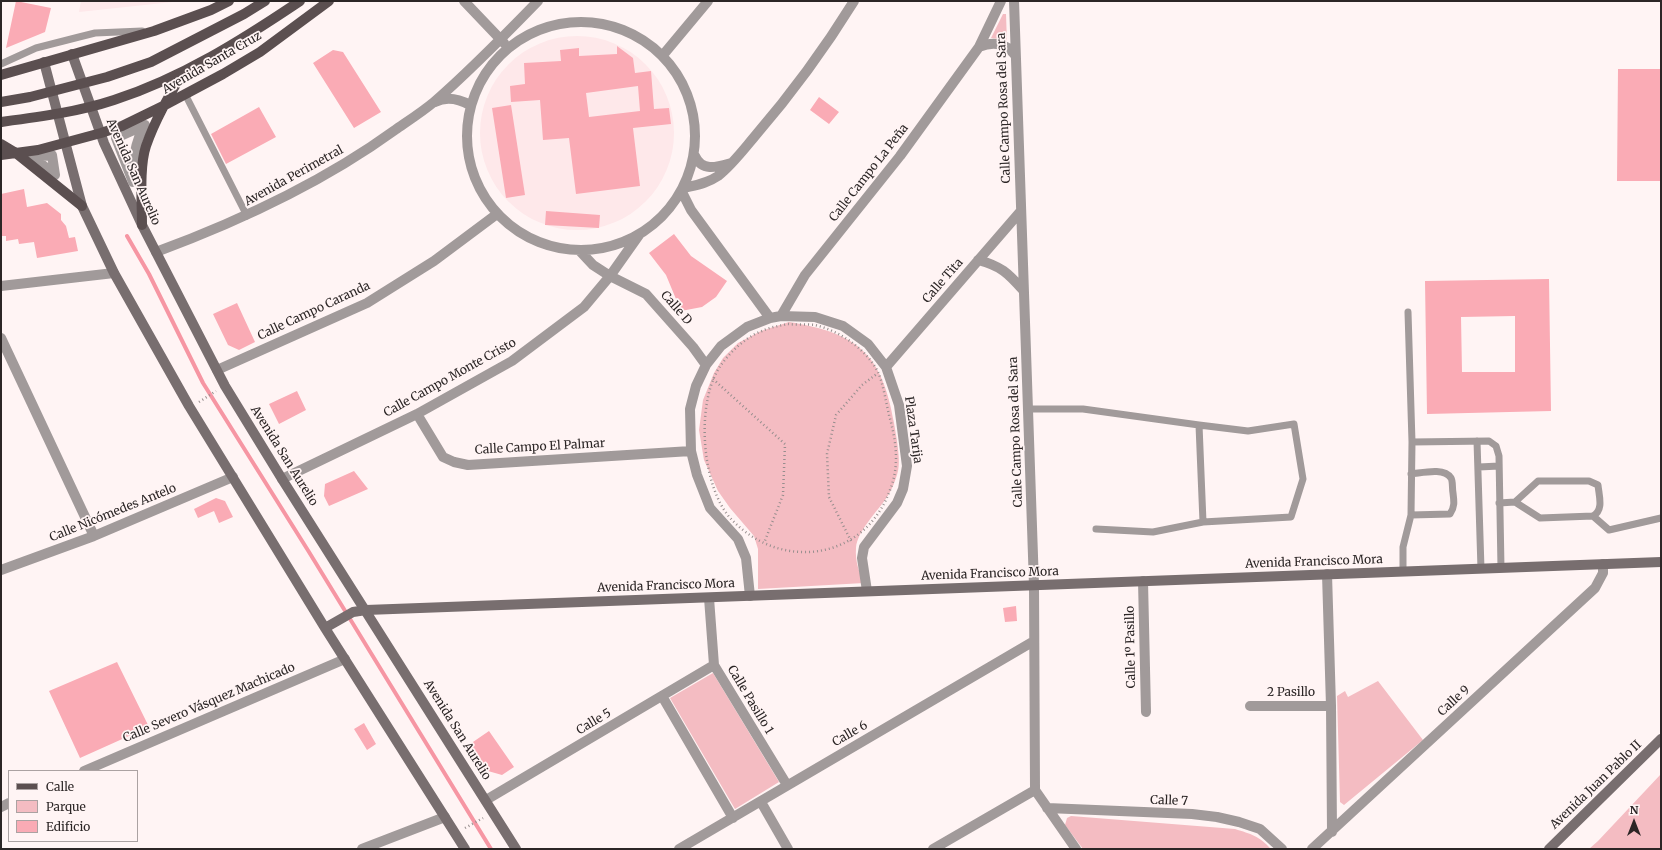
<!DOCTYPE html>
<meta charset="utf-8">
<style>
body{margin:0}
#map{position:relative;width:1662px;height:850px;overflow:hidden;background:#fff4f4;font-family:Merriweather,serif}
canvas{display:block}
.frame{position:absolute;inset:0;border:2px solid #2c2626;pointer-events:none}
.legend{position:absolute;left:8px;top:770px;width:130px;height:72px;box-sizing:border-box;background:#fff4f4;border:1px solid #aba2a2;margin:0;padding:5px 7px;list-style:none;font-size:12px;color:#2c2626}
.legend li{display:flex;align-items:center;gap:8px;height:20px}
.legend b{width:20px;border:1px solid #aba2a2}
.north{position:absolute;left:1614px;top:802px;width:40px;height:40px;-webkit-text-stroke:3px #fff4f4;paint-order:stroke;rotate:0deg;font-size:11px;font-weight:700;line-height:16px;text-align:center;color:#2c2626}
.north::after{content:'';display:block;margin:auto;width:14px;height:18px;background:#2c2626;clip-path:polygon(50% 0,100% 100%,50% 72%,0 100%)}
</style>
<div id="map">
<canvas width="1662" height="850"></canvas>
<div class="frame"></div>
<ul class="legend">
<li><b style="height:5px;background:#5b4f50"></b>Calle</li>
<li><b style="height:11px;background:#f4bcc2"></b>Parque</li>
<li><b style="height:11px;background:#faabb5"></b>Edificio</li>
</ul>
<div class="north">N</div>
</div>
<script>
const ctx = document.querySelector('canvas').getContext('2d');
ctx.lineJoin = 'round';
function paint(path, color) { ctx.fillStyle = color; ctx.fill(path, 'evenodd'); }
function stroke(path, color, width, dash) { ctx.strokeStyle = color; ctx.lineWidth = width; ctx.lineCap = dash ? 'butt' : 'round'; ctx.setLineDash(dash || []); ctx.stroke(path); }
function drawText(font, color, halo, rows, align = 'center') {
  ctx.font = font + ' Merriweather,serif'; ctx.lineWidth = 3.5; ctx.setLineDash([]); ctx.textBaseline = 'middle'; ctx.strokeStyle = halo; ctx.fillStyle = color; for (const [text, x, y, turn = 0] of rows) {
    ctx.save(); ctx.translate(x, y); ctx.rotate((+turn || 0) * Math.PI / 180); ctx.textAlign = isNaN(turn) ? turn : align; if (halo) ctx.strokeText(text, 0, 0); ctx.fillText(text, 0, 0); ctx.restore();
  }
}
const built = new Path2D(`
 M81 1H182L79 12Z
 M480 133a97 97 0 1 1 194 0a97 97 0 1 1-194 0Z`);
const green = new Path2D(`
 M1003 14H1006L1007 43 999 39 991 38Z
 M789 322C858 333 882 354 894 423 896 435 901 460 898 471 896 479 892 490 887 497 878 511 857 531 856 548 855 561 859 572 864 583L758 589V549L754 536 730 508 718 491 704 460 699 430 703 400 714 373 723 358 738 343 761 331Z
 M713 673 779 782 735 809 670 698Z
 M1378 681 1423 740 1344 805 1340 802 1337 696 1345 691 1348 697Z
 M1661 774V849H1589L1598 841Z
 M1071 816 1235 829C1251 834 1259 836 1271 849H1083L1065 825 1067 818Z`);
const stream = new Path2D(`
 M127 236 149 274 203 383 309 552 491 849`);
const building = new Path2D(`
 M16 1 51 8 45 32 6 48Z
 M617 46 633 58 635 73 651 71 654 109 669 108 671 124 633 128 640 186 576 194 569 138 543 140 540 100 511 102 510 86 525 84 524 63 561 61 560 50 579 48V56L617 54ZM638 86 640 111 589 117 586 93Z
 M333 50 343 52 381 112 354 128 313 63Z
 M1618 69H1661V181H1617Z
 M819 97 839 112 829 124 810 110Z
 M511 105 525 195 506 198 492 108Z
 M259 107 276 137 226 164 211 134Z
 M24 189 27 207 47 203 61 214V220L66 226 69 238 75 237 78 251 37 258 34 242 19 244 18 239 6 241V236H1V194Z
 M546 211 600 215 599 228 545 225Z
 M674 234 691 256 727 281 716 297 702 307 681 311 666 275 649 253Z
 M1549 279 1551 411 1427 414 1425 281ZM1515 316V372H1462L1461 317Z
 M237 303 255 342 239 350 228 345 213 314Z
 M297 391 306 410 279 424 269 404Z
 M354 471 368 489 329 506 324 496 325 484Z
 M216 498 225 501 233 517 219 523 214 511 198 518 194 509Z
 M1016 606 1017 621 1005 622 1003 608Z
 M117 662 149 727 80 758 49 691Z
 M364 723 376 744 367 750 354 729Z
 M489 731 514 767 502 775 488 771 470 744Z`);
const path = new Path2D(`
 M788 324C796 325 806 324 815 325 840 331 866 349 878 372 883 383 886 402 889 415 896 440 900 465 890 490 865 560 782 572 732 520 701 488 695 401 721 365 731 351 746 337 762 331 770 327 779 326 788 324Z
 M713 379 785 444 783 495 764 543
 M199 402 216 391
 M851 541 829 497 827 454 836 415 862 385 878 373
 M465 828 483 818`);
const lane = new Path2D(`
 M1 64 36 48 79 37 95 33 142 31
 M185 94 247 216
 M1028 409H1083L1199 425 1248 431 1294 424 1303 479 1291 517 1203 522 1153 532 1096 529
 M1199 425 1203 522
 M1477 441 1481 569
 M1412 442 1489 441 1496 446 1499 456 1501 568
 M1479 467 1499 466
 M1499 503 1515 502 1540 518 1593 516C1604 510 1599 496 1598 485L1589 481H1538L1515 502
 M1411 515 1450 514C1455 507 1454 501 1453 493 1452 488 1453 481 1451 478 1444 467 1422 473 1411 474
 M1593 516 1609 530 1661 518
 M1403 572V547L1411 515 1412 442 1408 312`);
const street = new Path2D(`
 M464 1 504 43
 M1014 1 1034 585 1035 790 1076 849
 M467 136a114 114 0 1 1 228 0a114 114 0 1 1-228 0Z
 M979 47C993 41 1006 43 1015 55
 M663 55 708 1
 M435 102C447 96 459 99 470 105
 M145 125C134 143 133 162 133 182L116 138Z
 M52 155 55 175 33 157Z
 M695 156C702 172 717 167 731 163
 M684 188C696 185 708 183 718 176 732 165 744 149 755 136 792 93 825 48 854 1
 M682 192 691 210 770 318
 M579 250 593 265 610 276 646 294 693 347 706 365
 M156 252C240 221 322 183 395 130 408 121 422 112 434 102 470 71 505 35 538 1
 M978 260C1001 266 1008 273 1023 290
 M1 286 114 273
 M781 316 805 275 900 156 979 47 1001 1
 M1 338 94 536
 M886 367 1020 212
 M217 370 367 303 434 261 497 214
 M417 414 443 457 454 462 468 465 691 451
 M282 479 417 414 512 361 584 307 610 276 639 235
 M1 570 94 536 233 477
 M1327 574 1331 706 1332 832
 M1143 581 1146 712
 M750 596 746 558 738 539 710 508 697 475 691 451 690 409 696 386 706 365 721 346 747 327 770 318 781 316 815 317 843 326 868 344 886 367 899 405 907 466 903 489 897 503 864 547 862 558 867 591
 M709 598 714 665 787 785
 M662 696 733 818
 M1250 706H1331
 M84 771 345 659
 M486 800 714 665
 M761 802 788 849
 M1 807 9 803
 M1047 808 1192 814 1217 817 1239 822 1260 829 1282 849
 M362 849 445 817
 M679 849 1034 641
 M933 849 1035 790
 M1312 849 1595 588 1603 573V564`);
const secondary = new Path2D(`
 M72 54 104 143 142 225 225 386 282 479 516 849
 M44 62 82 206 114 273 189 406 325 628 465 849
 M325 628 353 612 366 610 1661 562
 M1549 849 1661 739`);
const primary = new Path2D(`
 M1 75 154 31 211 10 229 1
 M1 102 30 97 107 77 151 62 244 14 265 1
 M1 122C39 117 78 112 114 100 182 78 242 40 300 1
 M1 144 16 153 82 206
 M1 155 38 150 101 133 122 126 163 106 223 74 260 52 329 1
 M142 225C142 203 139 167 146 146 155 120 169 96 183 72`);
const streetNames = [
 ["Avenida Santa Cruz",212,63,-30],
 ["Calle Campo Rosa del Sara",1004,108,-92],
 ["Avenida San Aurelio",133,172,66],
 ["Calle Campo La Peña",869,173,-52],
 ["Avenida Perimetral",294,176,-29],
 ["Calle Tita",943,281,-49],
 ["Calle D",676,308,49],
 ["Calle Campo Caranda",314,311,-25],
 ["Calle Campo Monte Cristo",450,378,-29],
 ["Plaza Tarija",913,430,82],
 ["Calle Campo Rosa del Sara",1016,432,-92],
 ["Calle Campo El Palmar",540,447,-3],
 ["Avenida San Aurelio",284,456,58],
 ["Calle Nicómedes Antelo",113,513,-22],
 ["Avenida Francisco Mora",1314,562,-2],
 ["Avenida Francisco Mora",990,574,-2],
 ["Avenida Francisco Mora",666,586,-2],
 ["Calle 1º Pasillo",1131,647,-91],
 ["2 Pasillo",1291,693],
 ["Calle Pasillo 1",750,700,59],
 ["Calle 9",1454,701,-43],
 ["Calle Severo Vásquez Machicado",209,703,-23],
 ["Calle 5",594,722,-31],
 ["Avenida San Aurelio",457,730,58],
 ["Calle 6",850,734,-30],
 ["Avenida Juan Pablo II",1596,785,-44],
 ["Calle 7",1169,801,2]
];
paint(built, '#fee8ea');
paint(green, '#f4bcc2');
stroke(stream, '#f696a3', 4);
paint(building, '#faabb5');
stroke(path, '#978e8e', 2.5, [1, 3]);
stroke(lane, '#a19a9a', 7);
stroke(street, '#a19a9a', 10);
stroke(secondary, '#786e6f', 10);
stroke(primary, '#5b4f50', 10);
drawText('12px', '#2c2626', '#fff4f4', streetNames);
</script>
